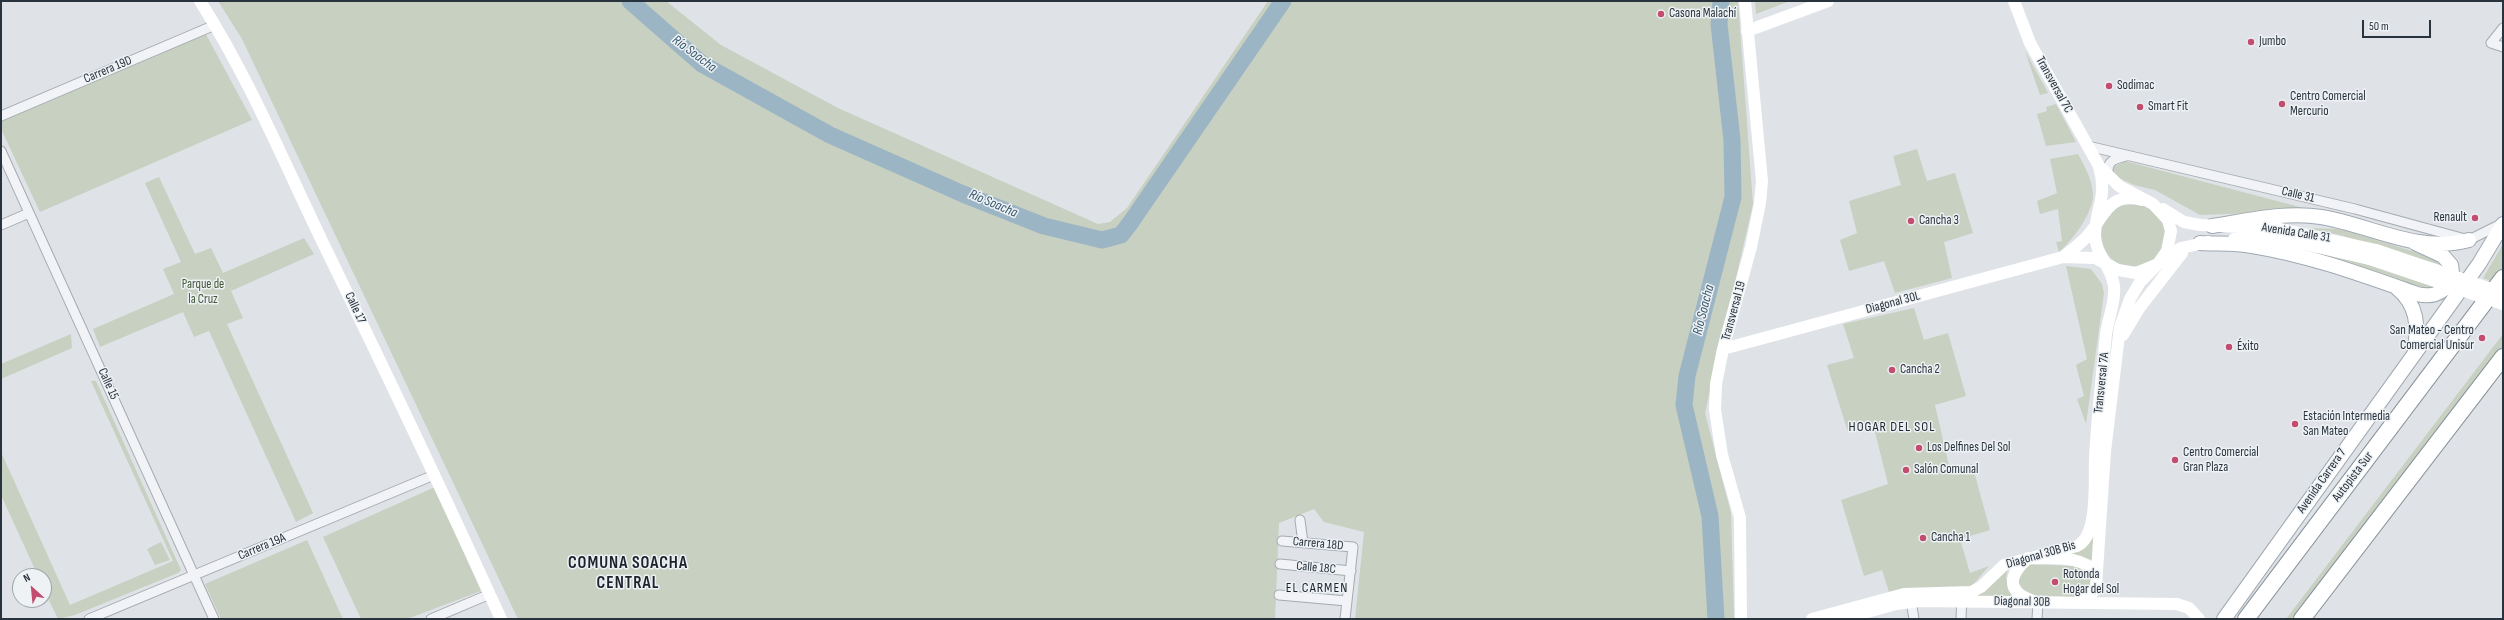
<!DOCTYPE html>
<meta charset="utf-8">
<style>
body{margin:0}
#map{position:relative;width:2504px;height:620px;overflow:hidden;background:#dfe3e7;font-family:"Sofia Sans Condensed",sans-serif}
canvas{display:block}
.frame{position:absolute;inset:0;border:2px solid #29333d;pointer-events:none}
.north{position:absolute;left:12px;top:568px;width:40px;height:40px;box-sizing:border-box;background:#eef2f5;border:1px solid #9fa6ab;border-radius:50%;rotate:333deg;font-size:11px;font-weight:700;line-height:16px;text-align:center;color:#29333d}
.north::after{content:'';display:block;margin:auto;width:14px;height:18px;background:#c34d6f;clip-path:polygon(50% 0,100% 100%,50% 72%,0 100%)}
.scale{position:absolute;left:2362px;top:20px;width:69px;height:18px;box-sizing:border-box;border:2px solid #29333d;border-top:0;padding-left:5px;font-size:12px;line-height:14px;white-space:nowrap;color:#29333d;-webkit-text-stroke:3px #eef2f5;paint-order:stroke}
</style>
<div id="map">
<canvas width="2504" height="620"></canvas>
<div class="frame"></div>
<div class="north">N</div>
<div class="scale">50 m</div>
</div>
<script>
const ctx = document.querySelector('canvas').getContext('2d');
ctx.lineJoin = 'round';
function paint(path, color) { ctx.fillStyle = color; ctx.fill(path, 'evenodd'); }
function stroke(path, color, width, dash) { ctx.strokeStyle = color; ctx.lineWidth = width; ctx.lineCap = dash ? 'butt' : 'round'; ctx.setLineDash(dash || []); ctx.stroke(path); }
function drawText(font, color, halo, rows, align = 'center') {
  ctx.font = font + ' "Sofia Sans Condensed",sans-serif'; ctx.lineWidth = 3; ctx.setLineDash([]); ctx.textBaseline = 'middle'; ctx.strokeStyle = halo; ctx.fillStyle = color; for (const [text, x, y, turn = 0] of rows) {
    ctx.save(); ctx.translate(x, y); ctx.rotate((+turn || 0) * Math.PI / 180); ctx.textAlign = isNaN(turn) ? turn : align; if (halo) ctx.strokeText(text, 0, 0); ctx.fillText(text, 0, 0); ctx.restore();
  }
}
const green = new Path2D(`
 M218 1H666L721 45 838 108 1098 224 1110 222 1127 208 1268 1H1738L1753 204 1705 413 1731 513 1734 619H1355L1364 532 1324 522 1314 509 1279 523 1275 619H518L242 39Z
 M1755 1H1790L1756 14Z
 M201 25 252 120 40 212 1 129V118Z
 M2025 51 2048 93 2040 95Z
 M2056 104 2076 142 2046 146 2037 114 2047 111 2046 107Z
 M1917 149 1927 181 1955 173 1973 233 1944 242 1952 278 1895 293 1884 261 1849 271 1840 240 1857 233 1849 201 1901 185 1893 156Z
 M2078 154C2085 167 2092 179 2093 194 2094 212 2072 241 2059 252L2056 242 2062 241 2058 209 2040 214 2037 201 2057 193 2050 159Z
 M2125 161 2315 211 2200 215 2155 190 2134 185 2113 175 2112 168Z
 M159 177 195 254 211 248 223 273 304 238 314 254 231 291 243 318 227 324 313 513 296 522 209 331 194 337 183 312 100 347 93 329 174 294 163 269 181 262 145 183Z
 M2101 235a32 32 0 1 1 64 0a32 32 0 1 1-64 0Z
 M2306 228 2340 229 2438 259 2441 265 2340 235Z
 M2258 242 2332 253 2432 286 2428 289 2333 258Z
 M2503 244V268L2493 282 2483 278Z
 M2066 266 2091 269 2102 284 2104 293 2086 424 2077 399 2084 396 2076 365 2087 359Z
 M1914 308 1924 340 1948 333 1966 396 1935 405 1950 470 1972 464 1990 530 1960 539 1970 573 1989 566 1971 587 1889 592 1882 570 1864 576 1841 500 1888 484 1873 424 1848 432 1827 365 1854 358 1843 324Z
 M71 334 72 348 1 379V364Z
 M2503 334V347L2294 619H2286Z
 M91 381H96L181 570 178 573 75 615 58 619 44 590V576H38L1 495V452L70 605 173 561Z
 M435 487 481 591 407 619H361L323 537Z
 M2095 536 2093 563 2064 557 2086 545Z
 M307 540 343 619H221L205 584Z
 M161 542 170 560 155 565 147 549Z
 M2027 564 2076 566 2083 568 2092 575 2090 589 2077 597 2026 595 2016 579Z
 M2008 568 2006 578 2013 596H1973Z`);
const river = new Path2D(`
 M630 1 702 64 830 135 963 194 1044 226 1102 240 1121 235 1131 222 1283 1
 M1716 619 1710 516 1684 405 1687 376 1733 197 1732 140 1719 24 1721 1`);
const street = new Path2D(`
 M2503 28 2491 43 2503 47
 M1 116 215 25
 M2088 146 2355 209 2469 240 2501 224
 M1 151 214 619
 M2109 177C2105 162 2113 159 2126 156
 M1 225 29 213
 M1300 520 1303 543
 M1282 541 1353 547 1345 619
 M1280 564 1351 571
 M1279 595 1347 601
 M1911 601 1914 619
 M89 619 434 475
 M431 619 490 594
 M1961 619 1962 595
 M2037 619 2038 602`);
const secondary = new Path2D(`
 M200 1C249 78 283 160 322 241 383 366 443 492 501 619
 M2014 1 2030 43 2099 166 2119 186 2153 204 2168 220 2171 231 2167 251 2158 264 2140 282 2130 299 2120 327 2105 451 2096 586 2091 595 2078 603
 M1747 31 1828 1
 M2163 209 2184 222 2200 225 2281 229 2376 250
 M2234 239C2282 236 2327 249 2373 260
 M2063 257C2072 250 2082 243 2089 234 2106 214 2109 192 2142 200
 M2123 335 2140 307 2182 253
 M1723 349 2063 257 2095 258 2118 270 2136 273 2158 264 2181 248 2208 242
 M2033 601C2005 591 2009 575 2028 558 2049 559 2083 554 2097 574
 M1741 619 1740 518 1722 455 1715 410 1716 384 1723 349 1751 247 1760 203 1762 181 1745 1
 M1812 619 1904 594 1971 592 1981 587 2004 565 2077 546C2099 536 2094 480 2095 458 2097 417 2102 375 2106 334 2108 318 2116 302 2114 286 2112 267 2095 254 2095 235 2095 209 2108 198 2099 167
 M1842 619 1896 604 1920 601 2177 604 2189 608 2199 619`);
const primary = new Path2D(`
 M2212 226C2246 221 2286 211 2321 217 2371 225 2417 254 2469 240
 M2200 243C2218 244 2235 243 2252 246 2309 255 2363 275 2417 294 2436 299 2456 288 2451 265L2443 256 2415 243
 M2397 288C2418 305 2418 326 2415 350
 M2224 619 2479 264 2503 224`);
const highway = new Path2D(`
 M2246 619 2503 278
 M2302 619 2503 357`);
const secondaryBridge = new Path2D(`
 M2376 250 2503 293
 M2373 260 2503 304`);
const markers = [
 [1661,14,4,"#c34d6f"],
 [2251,42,4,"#c34d6f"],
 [2109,86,4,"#c34d6f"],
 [2282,104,4,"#c34d6f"],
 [2140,107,4,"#c34d6f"],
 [2475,218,4,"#c34d6f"],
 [1911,221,4,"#c34d6f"],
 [2482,338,4,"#c34d6f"],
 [2229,347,4,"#c34d6f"],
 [1892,370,4,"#c34d6f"],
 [2295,424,4,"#c34d6f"],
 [1919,448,4,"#c34d6f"],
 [2175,460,4,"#c34d6f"],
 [1906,470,4,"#c34d6f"],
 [1923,538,4,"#c34d6f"],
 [2055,582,4,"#c34d6f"]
];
const poiNames = [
 ["Casona Malachí",1669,14],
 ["Jumbo",2259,42],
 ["Sodimac",2117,86],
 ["Centro Comercial",2290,97],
 ["Mercurio",2290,112],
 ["Smart Fit",2148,107],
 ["Renault",2467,218,"right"],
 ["Cancha 3",1919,221],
 ["San Mateo - Centro",2474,331,"right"],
 ["Comercial Unisur",2474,346,"right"],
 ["Éxito",2237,347],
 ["Cancha 2",1900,370],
 ["Estación Intermedia",2303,417],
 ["San Mateo",2303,432],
 ["Los Delfines Del Sol",1927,448],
 ["Centro Comercial",2183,453],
 ["Gran Plaza",2183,468],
 ["Salón Comunal",1914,470],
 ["Cancha 1",1931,538],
 ["Rotonda",2063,575],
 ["Hogar del Sol",2063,590]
];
const streetNames = [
 ["Carrera 19D",108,70,-23],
 ["Transversal 7C",2054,85,61],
 ["Calle 31",2298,195,13],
 ["Avenida Calle 31",2296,233,9],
 ["Diagonal 30L",1893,303,-15],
 ["Calle 17",355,308,65],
 ["Transversal 19",1734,311,-75],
 ["Transversal 7A",2102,383,-84],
 ["Calle 15",108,384,66],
 ["Autopista Sur",2353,477,-53],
 ["Avenida Carrera 7",2322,481,-55],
 ["Carrera 18D",1318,544,5],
 ["Carrera 19A",262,547,-23],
 ["Diagonal 30B Bis",2041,555,-16],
 ["Calle 18C",1316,568,5],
 ["Diagonal 30B",2022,602,1]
];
const parkNames = [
 ["Parque de",203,285],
 ["la Cruz",203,300]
];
const waterNames = [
 ["Río Soacha",694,54,37],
 ["Río Soacha",993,204,23],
 ["Río Soacha",1704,310,-76]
];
const neighbourhoodNames = [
 ["HOGAR DEL SOL",1892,427],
 ["EL CARMEN",1317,588]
];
const districtNames = [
 ["COMUNA SOACHA",628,564],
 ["CENTRAL",628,584]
];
paint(green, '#c7d0c1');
stroke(river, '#9cb5c4', 17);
stroke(street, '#a5abb1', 11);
stroke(primary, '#9fa9b2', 16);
stroke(highway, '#87939c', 18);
stroke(street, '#f1f3f6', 9);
stroke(secondary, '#fff', 12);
stroke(primary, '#fff', 14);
stroke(highway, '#fff', 16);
stroke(secondaryBridge, '#fff', 12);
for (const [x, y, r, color] of markers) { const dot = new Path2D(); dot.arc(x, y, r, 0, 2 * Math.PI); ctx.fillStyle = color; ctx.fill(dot); stroke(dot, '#eef2f5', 1.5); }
drawText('13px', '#29333d', '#eef2f5', poiNames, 'left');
drawText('13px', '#29333d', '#eef2f5', streetNames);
drawText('13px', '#425738', '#eef2f5', parkNames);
drawText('italic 14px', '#37576d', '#eef2f5', waterNames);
ctx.letterSpacing = '1px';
drawText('14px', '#1b242d', '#eef2f5', neighbourhoodNames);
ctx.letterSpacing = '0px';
ctx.letterSpacing = '1px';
drawText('bold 17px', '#1b242d', '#eef2f5', districtNames);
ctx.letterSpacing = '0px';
</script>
